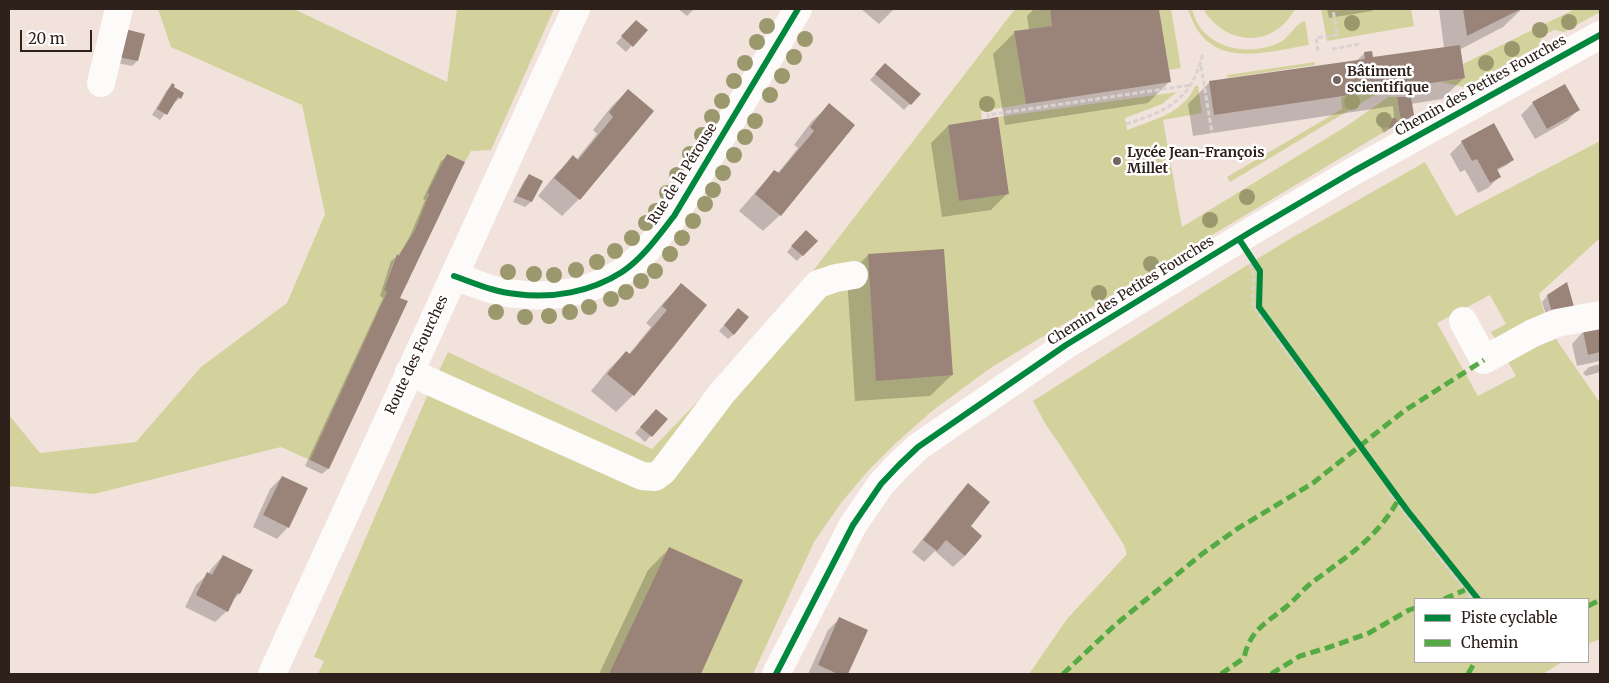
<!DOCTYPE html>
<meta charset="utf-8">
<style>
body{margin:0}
#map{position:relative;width:1609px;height:683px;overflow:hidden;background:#f2e2dc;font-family:Merriweather,serif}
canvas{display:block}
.frame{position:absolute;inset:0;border:10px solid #2e201b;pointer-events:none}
.legend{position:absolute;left:1414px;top:598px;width:175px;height:65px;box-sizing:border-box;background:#fff;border:1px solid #aba6a4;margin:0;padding:6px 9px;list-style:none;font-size:15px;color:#2e201b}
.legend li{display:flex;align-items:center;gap:10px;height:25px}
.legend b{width:25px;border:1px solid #aba6a4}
.scale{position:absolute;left:20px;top:30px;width:72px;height:22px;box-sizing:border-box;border:2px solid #2e201b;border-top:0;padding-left:6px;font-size:15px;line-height:18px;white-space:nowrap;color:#2e201b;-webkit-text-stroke:4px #fff;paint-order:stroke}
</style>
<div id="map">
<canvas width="1609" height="683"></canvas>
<div class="frame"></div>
<ul class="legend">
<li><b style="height:6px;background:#00873e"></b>Piste cyclable</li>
<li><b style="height:6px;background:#54aa43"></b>Chemin</li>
</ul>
<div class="scale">20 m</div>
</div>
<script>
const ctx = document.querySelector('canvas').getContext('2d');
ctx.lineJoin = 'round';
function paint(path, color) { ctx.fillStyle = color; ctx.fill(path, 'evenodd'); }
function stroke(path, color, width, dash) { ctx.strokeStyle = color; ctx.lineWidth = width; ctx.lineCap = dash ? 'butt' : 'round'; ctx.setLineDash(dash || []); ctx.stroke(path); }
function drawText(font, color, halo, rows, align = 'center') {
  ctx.font = font + ' Merriweather,serif'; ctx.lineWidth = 5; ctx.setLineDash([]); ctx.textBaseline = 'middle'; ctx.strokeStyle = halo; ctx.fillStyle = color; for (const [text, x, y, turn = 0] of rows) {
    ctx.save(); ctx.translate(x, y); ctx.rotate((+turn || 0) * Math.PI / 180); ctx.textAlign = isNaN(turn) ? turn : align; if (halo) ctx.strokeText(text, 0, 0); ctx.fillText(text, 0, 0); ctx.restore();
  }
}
const green = new Path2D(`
 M158 9H294L447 82 457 9H554L491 150 471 151 465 162 447 155 427 193 429 194 415 230 400 254 399 256 396 255 384 290 387 292 310 460 281 447 94 494 9 486V415L40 453 136 442 201 367 287 303 325 214 302 105 171 47Z
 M1015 9H1050L1052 26 1014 31 1026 104 981 111 982 120 948 125 959 201 1009 193 998 117 1177 92 1162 104 1125 118 1127 130C1153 120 1184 113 1195 86H1198L1202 113 1163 120 1182 227 1348 125 1388 97H1397L1401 122 1399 123 1395 117 1386 122 1389 129 992 367 932 411 895 444 867 472 841 503 814 542 753 674H318L324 661 314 657 428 394 448 352 652 449 772 324Z
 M1159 9H1171L1181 68 1169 70Z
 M1188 9H1192C1194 16 1197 24 1202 30 1221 52 1257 55 1282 41 1290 36 1297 22 1305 21L1309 45C1261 53 1207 71 1188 9Z
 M1203 9H1295C1273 49 1226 46 1203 9Z
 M1321 9H1411L1414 26 1327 41Z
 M1575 9H1600V12L1564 32 1554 30 1542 36 1539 46 1465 87 1440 82 1465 78 1463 64Z
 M1315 62V65L1228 78 1227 75Z
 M1383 90 1230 182 1227 177 1342 109 1341 97Z
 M1600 141V238L1539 294 1546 318 1558 342 1600 403V639L1588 644V599H1415V662H1562L1543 674H1029L1067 619 1127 554 1124 545 1060 445 1046 425 1033 401 1220 282 1288 240 1425 162 1456 216ZM1490 295 1506 324 1491 332 1516 376 1478 396 1437 323Z`);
const shadow = new Path2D(`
 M678 9H694L687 16Z
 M861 9H894L879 24Z
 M1034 9H1158L1169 82 1148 103 1005 125 993 54 1015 32 1029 30 1027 16Z
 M1327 9H1374L1372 11 1329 18Z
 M1439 9H1522L1503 27 1459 50 1464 78 1442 99 1411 104 1413 115 1407 121 1396 126 1395 125 1384 133 1381 128 1386 123 1394 118 1393 106 1193 136 1188 104 1210 82 1356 61 1365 53 1372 59 1444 48Z
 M631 27 646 30 626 52 616 43Z
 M119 36 137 61 132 66 113 62Z
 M885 64 919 94 904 110 870 80Z
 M172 85 173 88 180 98 174 103H173L160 120 152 115 167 90Z
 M1565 85 1578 110 1567 121 1535 139 1521 115 1533 103Z
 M628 90 579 199 562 216 538 196 556 174 573 157 576 160 597 134 593 130 611 107Z
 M829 105 780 215 763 231 739 211 758 189 774 172 777 174 798 148 794 145 812 121Z
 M997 119 1008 193 991 210 942 217 931 143 948 126Z
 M1493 125 1513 160 1507 165 1496 171 1499 177 1488 188 1478 193 1465 170 1460 172 1450 154 1462 142Z
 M447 156 398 298 407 302 328 469 322 474 305 466 383 298 380 296 391 261 397 256H398L410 236 425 200 423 199 441 161Z
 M529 175 531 202 525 207 513 202 524 181Z
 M800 237 816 241 797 261 787 252Z
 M868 255 952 375 930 396 855 401 847 277Z
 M1566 284 1548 321 1542 302 1547 296Z
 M681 285 705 305 633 395 616 412 591 391 609 369 626 352 629 354 651 327 646 323 664 302Z
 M733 315 734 334 728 339 719 331Z
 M1600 329V361L1577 366 1572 344 1583 332Z
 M1600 364V372L1586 376 1583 373 1589 367Z
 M651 416 666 419 645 442 635 433Z
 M282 477 288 527 277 539 253 527 270 489Z
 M968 484 969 526 965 556 953 567 935 551 924 562 912 552 957 496Z
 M669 549 741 581 699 674H599L648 570Z
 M223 556 239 594 231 602 227 611 215 622 185 607 196 585 208 574 212 568Z
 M840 618 866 630 846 674H808L828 630Z`);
const building = new Path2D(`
 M1050 9H1159L1171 82 1026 104 1014 31 1052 26Z
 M1463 9H1521L1467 36Z
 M636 20 648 30 633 47 621 36Z
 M125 29 145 34 138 61 118 57Z
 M1460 45 1465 78 1214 115 1209 81 1365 59 1364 52 1372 51 1373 57Z
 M885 63 921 94 911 105 875 74Z
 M172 83 175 85 174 87 184 93 181 99 178 97 167 115 157 109Z
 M1565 84 1580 110 1547 129 1532 102Z
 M628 89 654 111 580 200 554 178 573 155 578 160 613 117 609 112Z
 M1397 97H1411L1414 115 1401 122Z
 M829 103 855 125 781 216 755 194 774 170 779 173 814 131 810 127Z
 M998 117 1009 194 959 201 948 125Z
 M1395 117 1399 123 1389 129 1386 122Z
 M1494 123 1514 160 1497 169 1501 177 1490 183 1477 159 1472 161 1461 141Z
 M447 154 465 162 400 298 408 301 329 469 310 460 387 292 384 290 397 254 399 256 400 254 415 230 429 194 427 193Z
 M529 174 543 181 532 202 517 196Z
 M806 230 818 241 803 256 791 246Z
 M944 249 953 375 876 381 868 254Z
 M1567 282 1575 310 1553 316 1547 295Z
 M681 283 707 305 634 396 607 374 626 351 630 354 667 310 662 306Z
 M738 308 749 317 734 335 724 325Z
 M1600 327V352L1588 355 1583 331Z
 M656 409 668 419 652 437 640 427Z
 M282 476 308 488 289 528 263 515Z
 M968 483 990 502 971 526 982 536 965 556 946 540 937 551 923 540Z
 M669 547 743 580 701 674H609Z
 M223 555 253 570 240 594 237 593 228 612 196 595 207 572 212 575Z
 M839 617 868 630 848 674H838L818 665Z`);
const path = new Path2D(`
 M1332 49 1360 44
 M1318 51 1316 38 1337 35 1333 9
 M1201 66 1212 133
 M989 119 988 115 1191 85
 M1126 124C1168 111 1193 99 1203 52
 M1249 264C1258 277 1250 293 1254 307L1321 399
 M1390 494 1472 599`);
const minor = new Path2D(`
 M101 83 119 9
 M454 276C474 283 494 292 516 294 552 299 591 292 622 272 643 258 659 235 674 216L798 9
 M1463 321 1484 360 1533 333 1557 323 1600 315
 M409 372 642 476 655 477 663 471 722 393 818 284 836 278 854 275
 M776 674 853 525 881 484 899 465 918 447 1066 345 1252 231 1354 171 1600 35`);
const major = new Path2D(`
 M272 674 576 9`);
const quiet = new Path2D(`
 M1444 599 1465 590
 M1588 606 1600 600
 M1063 674 1115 625 1202 554 1237 529 1313 483 1404 411 1484 360
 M1221 674 1244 658C1250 630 1265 624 1286 607 1296 599 1304 588 1314 581 1347 556 1375 540 1397 502
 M1271 674 1300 656 1330 647 1369 633 1409 610 1415 608
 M1468 674 1475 662`);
const cycleway = new Path2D(`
 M1239 239 1260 271 1259 307 1407 510 1478 599
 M454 276C474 283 494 292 516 294 552 299 591 292 622 272 643 258 659 235 674 216L798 9
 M776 674 853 525 881 484 899 465 918 447 1066 345 1252 231 1354 171 1600 35`);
const trees = [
 [1569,22],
 [1352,23],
 [767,26],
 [1540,30],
 [805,39],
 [757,42],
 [1512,49],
 [794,57],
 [745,63],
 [1486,63],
 [782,76],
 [734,81],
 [770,95],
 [722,101],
 [1352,102],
 [987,104],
 [712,117],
 [1384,120],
 [755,121],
 [702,135],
 [745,137],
 [690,154],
 [734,155],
 [723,173],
 [677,175],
 [713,190],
 [667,193],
 [1247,197],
 [705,204],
 [656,211],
 [1210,220],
 [693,221],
 [646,223],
 [632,238],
 [682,238],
 [615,251],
 [670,254],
 [597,262],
 [1151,264],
 [576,270],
 [655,271],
 [508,272],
 [534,274],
 [554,275],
 [641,281],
 [626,292],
 [1099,293],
 [611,299],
 [589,307],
 [496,312],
 [570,312],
 [549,316],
 [525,317]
];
const markers = [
 [1337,80,5,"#73645f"],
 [1117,161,5,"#73645f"]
];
const poiNames = [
 ["Bâtiment",1347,72],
 ["scientifique",1347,88],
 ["Lycée Jean-François",1127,153],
 ["Millet",1127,169]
];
const streetNames = [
 ["Chemin des Petites Fourches",1481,86,-29],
 ["Rue de la Pérouse",683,174,-58],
 ["Chemin des Petites Fourches",1131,291,-32],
 ["Route des Fourches",417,355,-65]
];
paint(green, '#d4d29c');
paint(shadow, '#0003');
paint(building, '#9a8378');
stroke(path, '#d8d3d1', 3, [5, 2.5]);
stroke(minor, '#fdfbfa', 28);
stroke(major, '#fdfbfa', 28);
stroke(quiet, '#54aa43', 5, [10, 5]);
stroke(cycleway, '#00873e', 6);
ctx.fillStyle = '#9b986d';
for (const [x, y] of trees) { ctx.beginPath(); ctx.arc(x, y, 8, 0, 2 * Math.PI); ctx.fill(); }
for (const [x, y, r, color] of markers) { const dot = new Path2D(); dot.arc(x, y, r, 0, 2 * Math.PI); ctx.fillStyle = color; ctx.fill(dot); stroke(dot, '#fff', 2); }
drawText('bold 14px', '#2e201b', '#fff', poiNames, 'left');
drawText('14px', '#2e201b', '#fff', streetNames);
</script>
